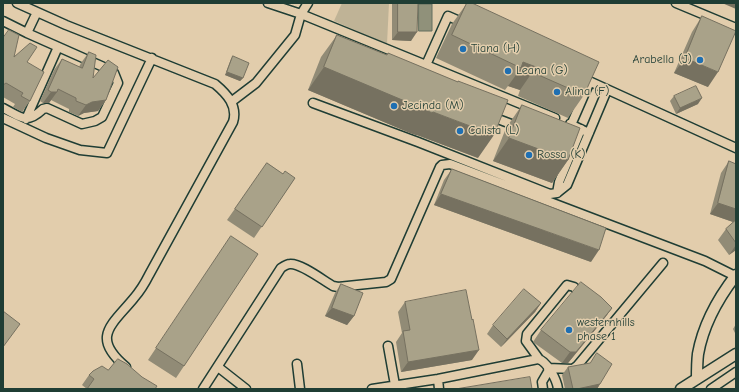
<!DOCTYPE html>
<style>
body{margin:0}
#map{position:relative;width:739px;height:392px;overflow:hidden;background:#e2cdac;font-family:"Comic Neue",sans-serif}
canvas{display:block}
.frame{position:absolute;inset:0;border:4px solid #1f3d34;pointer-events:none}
</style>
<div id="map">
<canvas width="739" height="392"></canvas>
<div class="frame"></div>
</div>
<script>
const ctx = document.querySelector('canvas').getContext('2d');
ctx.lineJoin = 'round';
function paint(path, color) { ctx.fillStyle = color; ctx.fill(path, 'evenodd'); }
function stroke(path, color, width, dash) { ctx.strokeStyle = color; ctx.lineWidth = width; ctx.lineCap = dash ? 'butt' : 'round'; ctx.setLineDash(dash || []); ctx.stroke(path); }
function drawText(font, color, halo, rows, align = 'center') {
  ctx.font = font + ' "Comic Neue",sans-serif'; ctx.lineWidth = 3; ctx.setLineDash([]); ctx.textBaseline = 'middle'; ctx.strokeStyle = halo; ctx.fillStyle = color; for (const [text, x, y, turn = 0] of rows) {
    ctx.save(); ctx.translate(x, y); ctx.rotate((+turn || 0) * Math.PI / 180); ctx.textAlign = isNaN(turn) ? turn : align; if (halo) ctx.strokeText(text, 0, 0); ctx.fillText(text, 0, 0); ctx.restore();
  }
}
const green = new Path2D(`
 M342 3H389L387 44 334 21Z`);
const water = new Path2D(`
 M419 4H432V31H419Z`);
const minor = new Path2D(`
 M17 3 66 25 215 84C227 94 238 106 233 122L149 275C145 283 140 291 134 298 112 325 90 337 126 367
 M268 3 301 14 426 65
 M676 3 736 28
 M3 21 27 33 37 12
 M464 23 448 16 426 65 555 118
 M580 77 736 148
 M231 102 256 83 295 35 301 14 308 3
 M313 103 418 142 550 194 557 193 567 185 607 90
 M3 108C21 117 26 125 43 109L47 108 82 124 95 121 102 117 118 83 114 73 108 69 27 33
 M490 116 519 127
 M3 118 46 138 80 150 107 153 152 58
 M26 119 58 47
 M570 124 589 133
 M571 125 588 86
 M557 193 559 182 581 129
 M388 346 395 385
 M539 359 526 341 527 334 567 285 574 287 583 295
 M297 364 300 389
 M218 367 246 389
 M548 368 573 369 577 366 663 263
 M438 379 439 389
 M203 389 281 268C284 266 287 264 290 264 301 263 324 281 333 286L338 287 386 282 391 279 440 167 442 165 450 164 705 261 735 276
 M372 389 438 379 538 359C547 361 557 380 558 389
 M543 389 542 382 549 370
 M711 389 736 372`);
const tertiary = new Path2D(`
 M697 379C697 371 697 362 698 354 703 326 719 297 736 275
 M681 389 736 354`);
const wall = new Path2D(`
 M392 3H418L411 41 392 40Z
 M467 3H472L584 95 568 118 518 96 520 90 508 86 505 90 436 58 452 24Z
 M702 16 708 87 674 73 692 32Z
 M337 35 386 55 388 53 478 158 417 135H416L410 133 308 90 321 57Z
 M3 38 14 57 27 62 30 101 22 112 13 107 15 104 3 97Z
 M89 52 93 78 106 100 98 111 84 113 78 116 69 112V109L51 100 49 103H43L40 101 54 70 62 59 79 67 81 63Z
 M233 56 243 78 240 81 225 75 231 59Z
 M674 96 698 104 676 114 670 101Z
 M522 105 568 160 552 183 493 161 506 128Z
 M729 161 736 164V250L729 255 718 240 726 229 733 222 710 214 721 173Z
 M267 163 283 174 295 178 254 238 227 220Z
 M452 169 591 262 434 205 444 180Z
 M231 236 184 366 176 378 148 360Z
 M341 284 354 316 347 325 325 316 335 293Z
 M405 302 472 320V360L401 372 396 342 402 333 398 312Z
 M541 303 535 312 501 347 487 334 493 325Z
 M612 308 604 319 568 363H562L533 342 541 330Z
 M736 324V335L733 329Z
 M568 367 600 384 597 389H565L562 375Z
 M108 370 155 389H87L82 385 89 375Z`);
const shadedWall = new Path2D(`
 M722 3H736V9Z
 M398 32H417L411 41 392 40Z
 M685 58 718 72 708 87 674 73Z
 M523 62 536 67 520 90 508 86 521 68Z
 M324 67 433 112 494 135 478 158 417 135H416L410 133 308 90Z
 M227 72 243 78 240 81 225 75Z
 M51 92H57L49 103H43Z
 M702 98 698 104 676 114 680 108Z
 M106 100 98 111 84 113 78 116 86 105 92 102Z
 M509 138 568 160 552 183 493 161Z
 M441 194 599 250 591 262 434 205Z
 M718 203 736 209V223L710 214Z
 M736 245V250L729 255Z
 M541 303 535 312 501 347 507 339Z
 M332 308 354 316 347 325 325 316Z
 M612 308 604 319 568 363H562L570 352Z
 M479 350 472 360 401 372 408 362Z
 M600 384 597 389H577Z`);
const building = new Path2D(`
 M398 3H418L417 32H398Z
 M467 3H472L599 62 584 95 534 73 536 67 523 62 521 68 452 35Z
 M702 16 736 31 718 72 685 58Z
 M9 30 19 35 14 57 30 43 37 47 27 62 44 72 30 101 21 96 23 93 6 83 3 85V38Z
 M337 35 387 55 388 53 458 82V81L508 100 494 135 433 112 432 113 426 110 324 67Z
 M89 52 96 55 93 78 108 60 118 67 106 100 92 102 86 105 76 101V98L58 89 57 92H51L48 90 62 59 82 68Z
 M233 56 249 63 243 78 227 72Z
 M696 86 702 98 680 108 674 96Z
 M522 105 580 128 568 160 509 138Z
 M729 161 736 164V209L718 203Z
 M267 163 283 174 285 171 295 178 262 227 235 209Z
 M452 169 606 228 599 250 441 194Z
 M736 220V243L726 229Z
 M231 236 258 254 184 366 156 348Z
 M581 282 601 297 612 308 576 352H570L541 330Z
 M341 284 363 293 354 316 332 308Z
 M524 289 541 303 507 339 493 325Z
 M466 290 472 320 473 319 479 350 408 362 403 331 410 330 405 302Z
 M3 311 20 324 3 347Z
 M597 353 612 364 600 384 577 389H573L568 367 590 363Z
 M118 359 127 364 142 377 157 386 155 389H87L94 379 89 375 93 371 102 366 108 370Z
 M530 377 532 389H456Z`);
const markers = [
 [463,49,4,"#1f6fb2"],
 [700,60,4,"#1f6fb2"],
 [508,71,4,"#1f6fb2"],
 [557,92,4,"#1f6fb2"],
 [394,106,4,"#1f6fb2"],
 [460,131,4,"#1f6fb2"],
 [529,155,4,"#1f6fb2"],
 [569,330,4,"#1f6fb2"]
];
const poiNames = [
 ["Tiana (H)",471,49],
 ["Arabella (J)",692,60,"right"],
 ["Leana (G)",516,71],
 ["Alina (F)",565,92],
 ["Jecinda (M)",402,106],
 ["Calista (L)",468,131],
 ["Rossa (K)",537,155],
 ["westernhills",577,323],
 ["phase 1",577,337]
];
paint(green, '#bfb396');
paint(water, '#90917a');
stroke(water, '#636f5e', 1);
stroke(minor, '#1f3d34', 11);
stroke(tertiary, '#1f3d34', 13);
stroke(minor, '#e2cdac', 8);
stroke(tertiary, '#e2cdac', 10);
paint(wall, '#918b76');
paint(shadedWall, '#767160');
paint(building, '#a9a289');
stroke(building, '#767160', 1);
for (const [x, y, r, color] of markers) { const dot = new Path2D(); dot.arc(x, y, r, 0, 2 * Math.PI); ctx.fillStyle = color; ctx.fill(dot); stroke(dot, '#e2cdac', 1.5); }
drawText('12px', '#1f3d34', '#e2cdac', poiNames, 'left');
</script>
